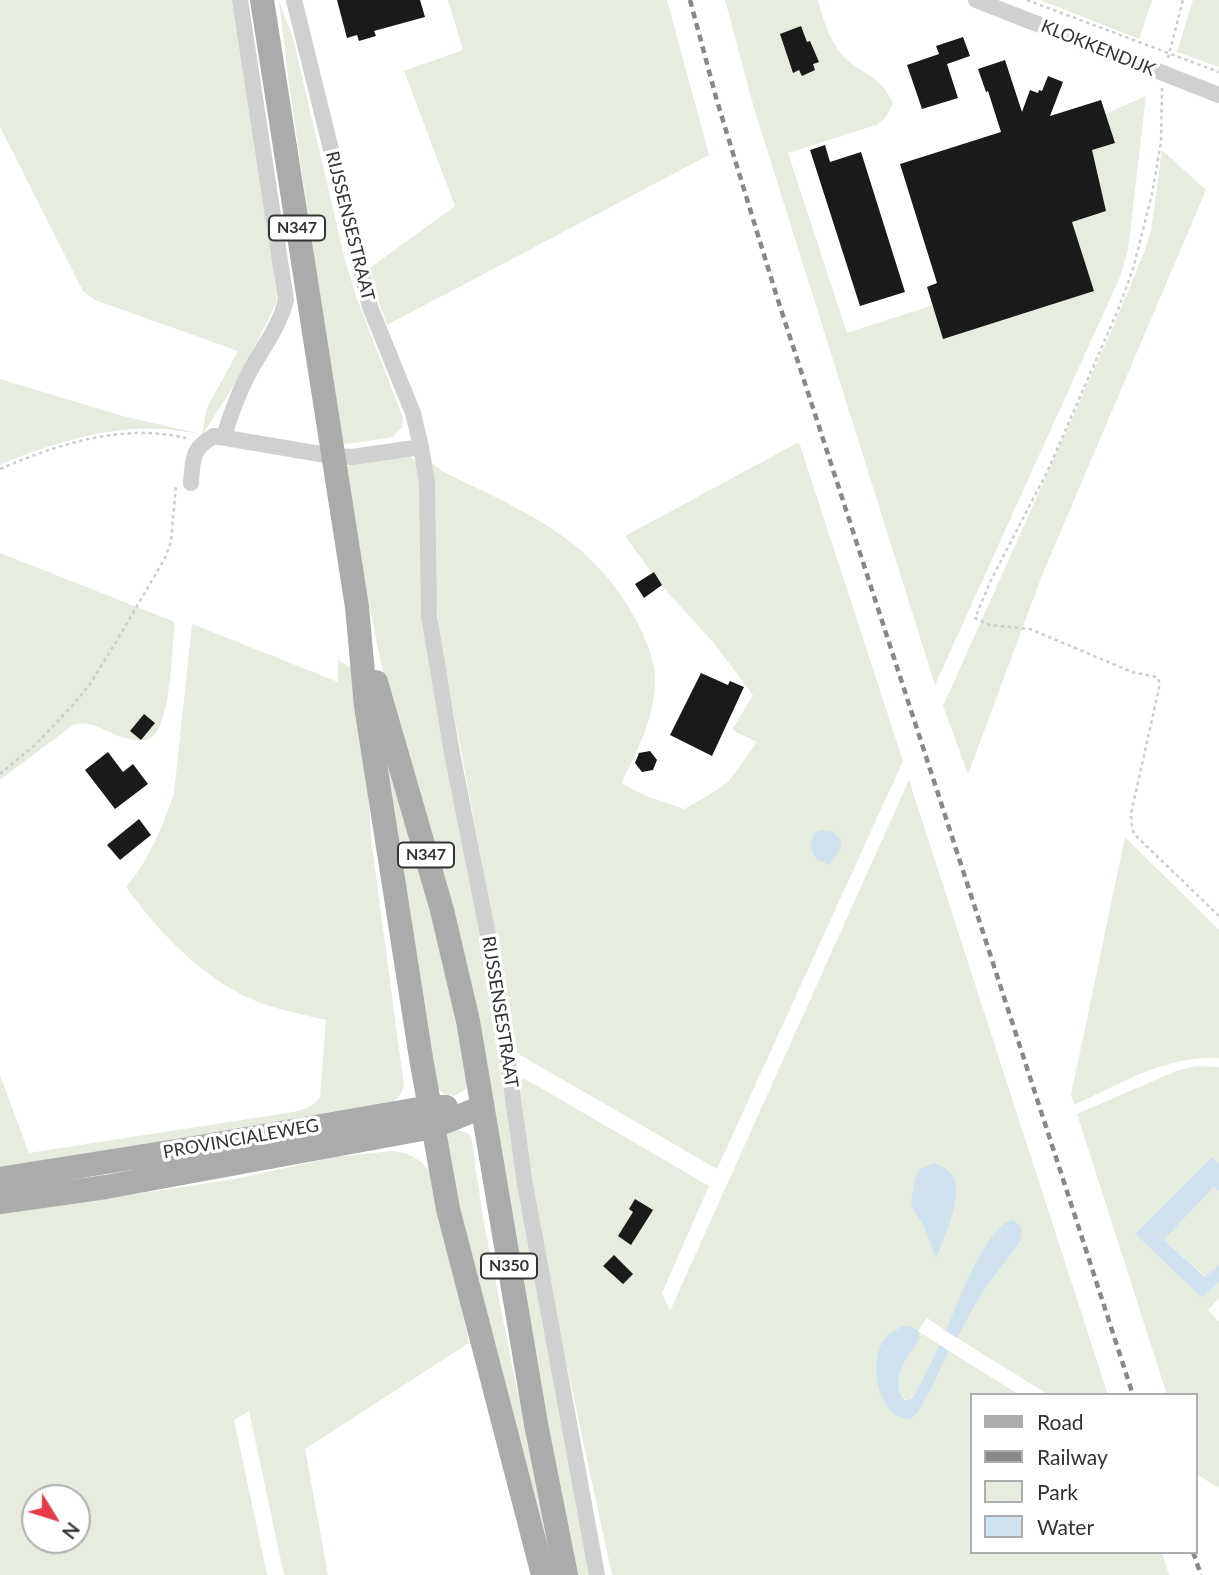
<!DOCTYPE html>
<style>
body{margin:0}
#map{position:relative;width:1219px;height:1575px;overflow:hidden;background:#fff;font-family:Lato,sans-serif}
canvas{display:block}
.legend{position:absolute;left:970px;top:1393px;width:228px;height:161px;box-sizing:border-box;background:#fff;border:2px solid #adadad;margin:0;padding:9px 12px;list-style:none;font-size:21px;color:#333}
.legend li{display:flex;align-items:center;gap:14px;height:35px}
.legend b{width:35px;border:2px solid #adadad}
.north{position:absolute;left:21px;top:1484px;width:70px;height:70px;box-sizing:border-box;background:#fff;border:2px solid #adadad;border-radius:50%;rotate:128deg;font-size:19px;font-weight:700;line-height:28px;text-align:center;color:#333}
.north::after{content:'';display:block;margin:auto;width:24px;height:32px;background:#e63946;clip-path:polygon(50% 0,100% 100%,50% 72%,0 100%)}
</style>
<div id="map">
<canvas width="1219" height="1575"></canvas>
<ul class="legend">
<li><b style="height:9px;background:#ababab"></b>Road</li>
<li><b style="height:9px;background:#888"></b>Railway</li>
<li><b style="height:19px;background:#e6ecdf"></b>Park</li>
<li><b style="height:19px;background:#cfe2ee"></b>Water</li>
</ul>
<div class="north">N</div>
</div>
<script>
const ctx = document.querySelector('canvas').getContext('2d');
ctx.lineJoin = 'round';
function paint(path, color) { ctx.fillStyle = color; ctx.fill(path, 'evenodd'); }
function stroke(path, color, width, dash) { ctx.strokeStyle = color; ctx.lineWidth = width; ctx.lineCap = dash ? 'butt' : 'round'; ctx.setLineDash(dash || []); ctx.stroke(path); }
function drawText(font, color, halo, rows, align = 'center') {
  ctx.font = font + ' Lato,sans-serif'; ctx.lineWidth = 7; ctx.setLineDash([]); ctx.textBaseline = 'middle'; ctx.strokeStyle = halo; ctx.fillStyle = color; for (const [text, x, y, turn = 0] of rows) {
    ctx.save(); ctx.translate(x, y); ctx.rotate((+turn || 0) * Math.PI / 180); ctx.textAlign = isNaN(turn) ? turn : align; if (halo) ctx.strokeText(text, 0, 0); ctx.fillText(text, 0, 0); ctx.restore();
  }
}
const green = new Path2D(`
 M0 0H235L256 122 277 301 244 369 203 434C190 433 177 430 165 429 108 425 52 444 0 464V379L126 417 202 434 207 408 238 351 95 300 83 291 0 127Z
 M448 0H667L709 155 387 325 367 270 455 206 404 71 463 50Z
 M725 0H818C824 24 833 52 855 66 875 80 882 80 893 103L885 118 876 125 788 153 847 333 964 295 1103 115 1146 96 1128 250 1120 277 935 685 754 108Z
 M1040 0H1152L1139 39Z
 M1193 0H1219V67L1177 52Z
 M279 1 293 38 345 260 356 296 403 418 402 427 393 437 346 444 341 443 288 76Z
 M1162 150 1206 190 1043 573 968 774 943 706 1117 318 1145 250 1151 231Z
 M799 442 903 761 717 1169 515 1052 508 1001 440 639 436 597 432 463 442 471C523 511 593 537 637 622 646 640 656 661 655 683 654 719 637 752 621 783L646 796 684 809 714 792 729 781 757 742 732 730 753 695 713 642 661 585 625 536Z
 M408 454 417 463 422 495 423 594 592 1575H572L365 586 345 466Z
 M0 553 175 622C172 646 171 726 151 738 141 744 124 738 114 734 99 728 89 720 73 725L0 780Z
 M192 624 338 682V660L353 669 362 718 372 846 404 1086 401 1094 394 1101 0 1170V1075L29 1153 274 1115C291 1112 310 1112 320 1097L326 1020C305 1015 284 1011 264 1004 207 984 161 935 126 887 149 861 163 826 174 793Z
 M376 711 419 857 469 1082 466 1089 454 1096 444 1094 436 1088Z
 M909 780 1108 1395H1049L957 1338 982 1293 1020 1242 979 1256 946 1331 927 1318 918 1331 940 1345 915 1394 908 1401C885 1387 908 1355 919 1340L892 1332 899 1416 934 1378 949 1351 1020 1395H972V1552H1162L1169 1575H612L559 1329 533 1182 519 1081 524 1079 539 1087 709 1186 662 1293 670 1311ZM955 1180C956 1206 948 1234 936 1257L924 1227 911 1206Z
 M1125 837 1219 930V1058C1167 1055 1120 1084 1074 1105L1071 1095Z
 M1196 1066 1219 1067V1163L1212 1157 1135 1234 1202 1298 1219 1282V1298L1208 1310 1219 1322V1488L1196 1474V1395H1167L1077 1114 1176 1071Z
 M456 1129 471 1135 483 1218 516 1385 549 1503 548 1575 485 1336 444 1137Z
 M392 1151C411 1153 422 1160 433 1176L469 1343 305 1449 328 1575H284L249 1411 234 1420 267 1575H0V1209L135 1194 235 1179 335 1157ZM35 1498H77V1540H35Z
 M1214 1187 1219 1191V1265L1206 1277 1164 1240Z`);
const water = new Path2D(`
 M820 830 833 832 841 841 840 850 829 865 816 859 810 846 814 834Z
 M1212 1157 1219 1163V1191L1214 1187 1164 1240 1205 1277 1219 1265V1282L1202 1298 1135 1234Z
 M934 1163C943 1167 952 1171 955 1181 961 1200 944 1241 936 1258L924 1227 911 1206 914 1181 920 1169Z
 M1012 1220 1016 1222 1022 1229 1020 1242 982 1293 957 1338 946 1331C957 1306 985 1227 1012 1220Z
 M903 1326 912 1327 918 1331 919 1340C908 1356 888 1382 905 1400L911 1399 915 1394 940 1345 949 1351C942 1364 922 1411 913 1417 908 1420 903 1419 898 1416 876 1404 871 1364 882 1343 886 1335 896 1330 903 1326Z`);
const building = new Path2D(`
 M337 0H420L425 17 374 31 376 36 359 41 357 35 347 38Z
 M801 26 807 42 810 41 819 62 813 64 815 70 802 76 799 70 793 73 780 34Z
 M963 37 970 56 947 64 958 98 922 109 907 65 939 54 936 46Z
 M1005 60 1022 112 1030 90 1038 93 1039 90 1042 91 1048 76 1063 82 1050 116 1101 100 1115 143 1092 150 1106 211 1072 222 1094 291 943 339 927 287 937 283 900 164 1001 132 988 91 986 92 978 69Z
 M825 145 830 162 861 152 905 292 860 306 810 150Z
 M654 572 662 585 644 598 635 584Z
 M701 673 728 685 730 681 744 687 712 756 670 735Z
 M144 714 155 723 141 740 130 731Z
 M650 751 657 760 653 770 642 772 635 763 639 753Z
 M108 752 123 772 133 764 148 784 115 809 85 770Z
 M139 819 151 835 120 860 107 845Z
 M635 1199 653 1210 631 1245 618 1236 633 1212 629 1209Z
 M614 1255 633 1274 623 1284 603 1266Z`);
const path = new Path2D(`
 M1027 0 1219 72
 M1168 58 1183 0
 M1162 88 1161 142 1152 194 1133 269 1118 310 1048 470 991 580 975 618 990 625 1030 629 1132 672 1157 677 1159 681V688L1131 814 1132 827 1134 834 1219 916
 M0 469C58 444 123 423 186 438
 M0 774 36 744 73 705 90 684 116 642 165 558 171 542 176 486`);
const street = new Path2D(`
 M294 0 370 307 413 413 421 447 427 483 429 616 452 753 496 975 525 1184 597 1575
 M976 0 1219 95
 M224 436C231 413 239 391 251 369 263 348 280 325 286 300L240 0
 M191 483C193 459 191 449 214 436L332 456 352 457 421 447`);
const primary = new Path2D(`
 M262 0 357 607 366 706 421 1058 448 1209 543 1575
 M376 682 442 910 468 1021 536 1424 566 1575
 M0 1179 182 1150 430 1107H446
 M0 1202 106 1187 433 1127 482 1107`);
const rail = new Path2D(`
 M690 0 717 101 776 294 1133 1395
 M1193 1552 1201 1575`);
const shields = [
 [297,228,56],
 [426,855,56],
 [509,1266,56]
];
const shieldNames = [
 ["N347",297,228],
 ["N347",426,855],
 ["N350",509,1266]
];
const streetNames = [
 ["KLOKKENDIJK",1098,48,22],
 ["RIJSSENSESTRAAT",350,226,76],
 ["RIJSSENSESTRAAT",500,1012,81],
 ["PROVINCIALEWEG",241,1139,-10]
];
paint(green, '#e6ecdf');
paint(water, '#cfe2ee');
paint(building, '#1a1a1a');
stroke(path, '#cdcdcd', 2.5, [3.5, 3.5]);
stroke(street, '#d0d0d0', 16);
stroke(primary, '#ababab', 24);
stroke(rail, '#888', 4.5, [7, 5]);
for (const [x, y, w] of shields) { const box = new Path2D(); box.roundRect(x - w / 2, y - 12.5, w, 25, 5); ctx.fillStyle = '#fff'; ctx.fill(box); stroke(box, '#333', 2); }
drawText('bold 16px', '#333', null, shieldNames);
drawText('18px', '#333', '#fff', streetNames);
</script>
